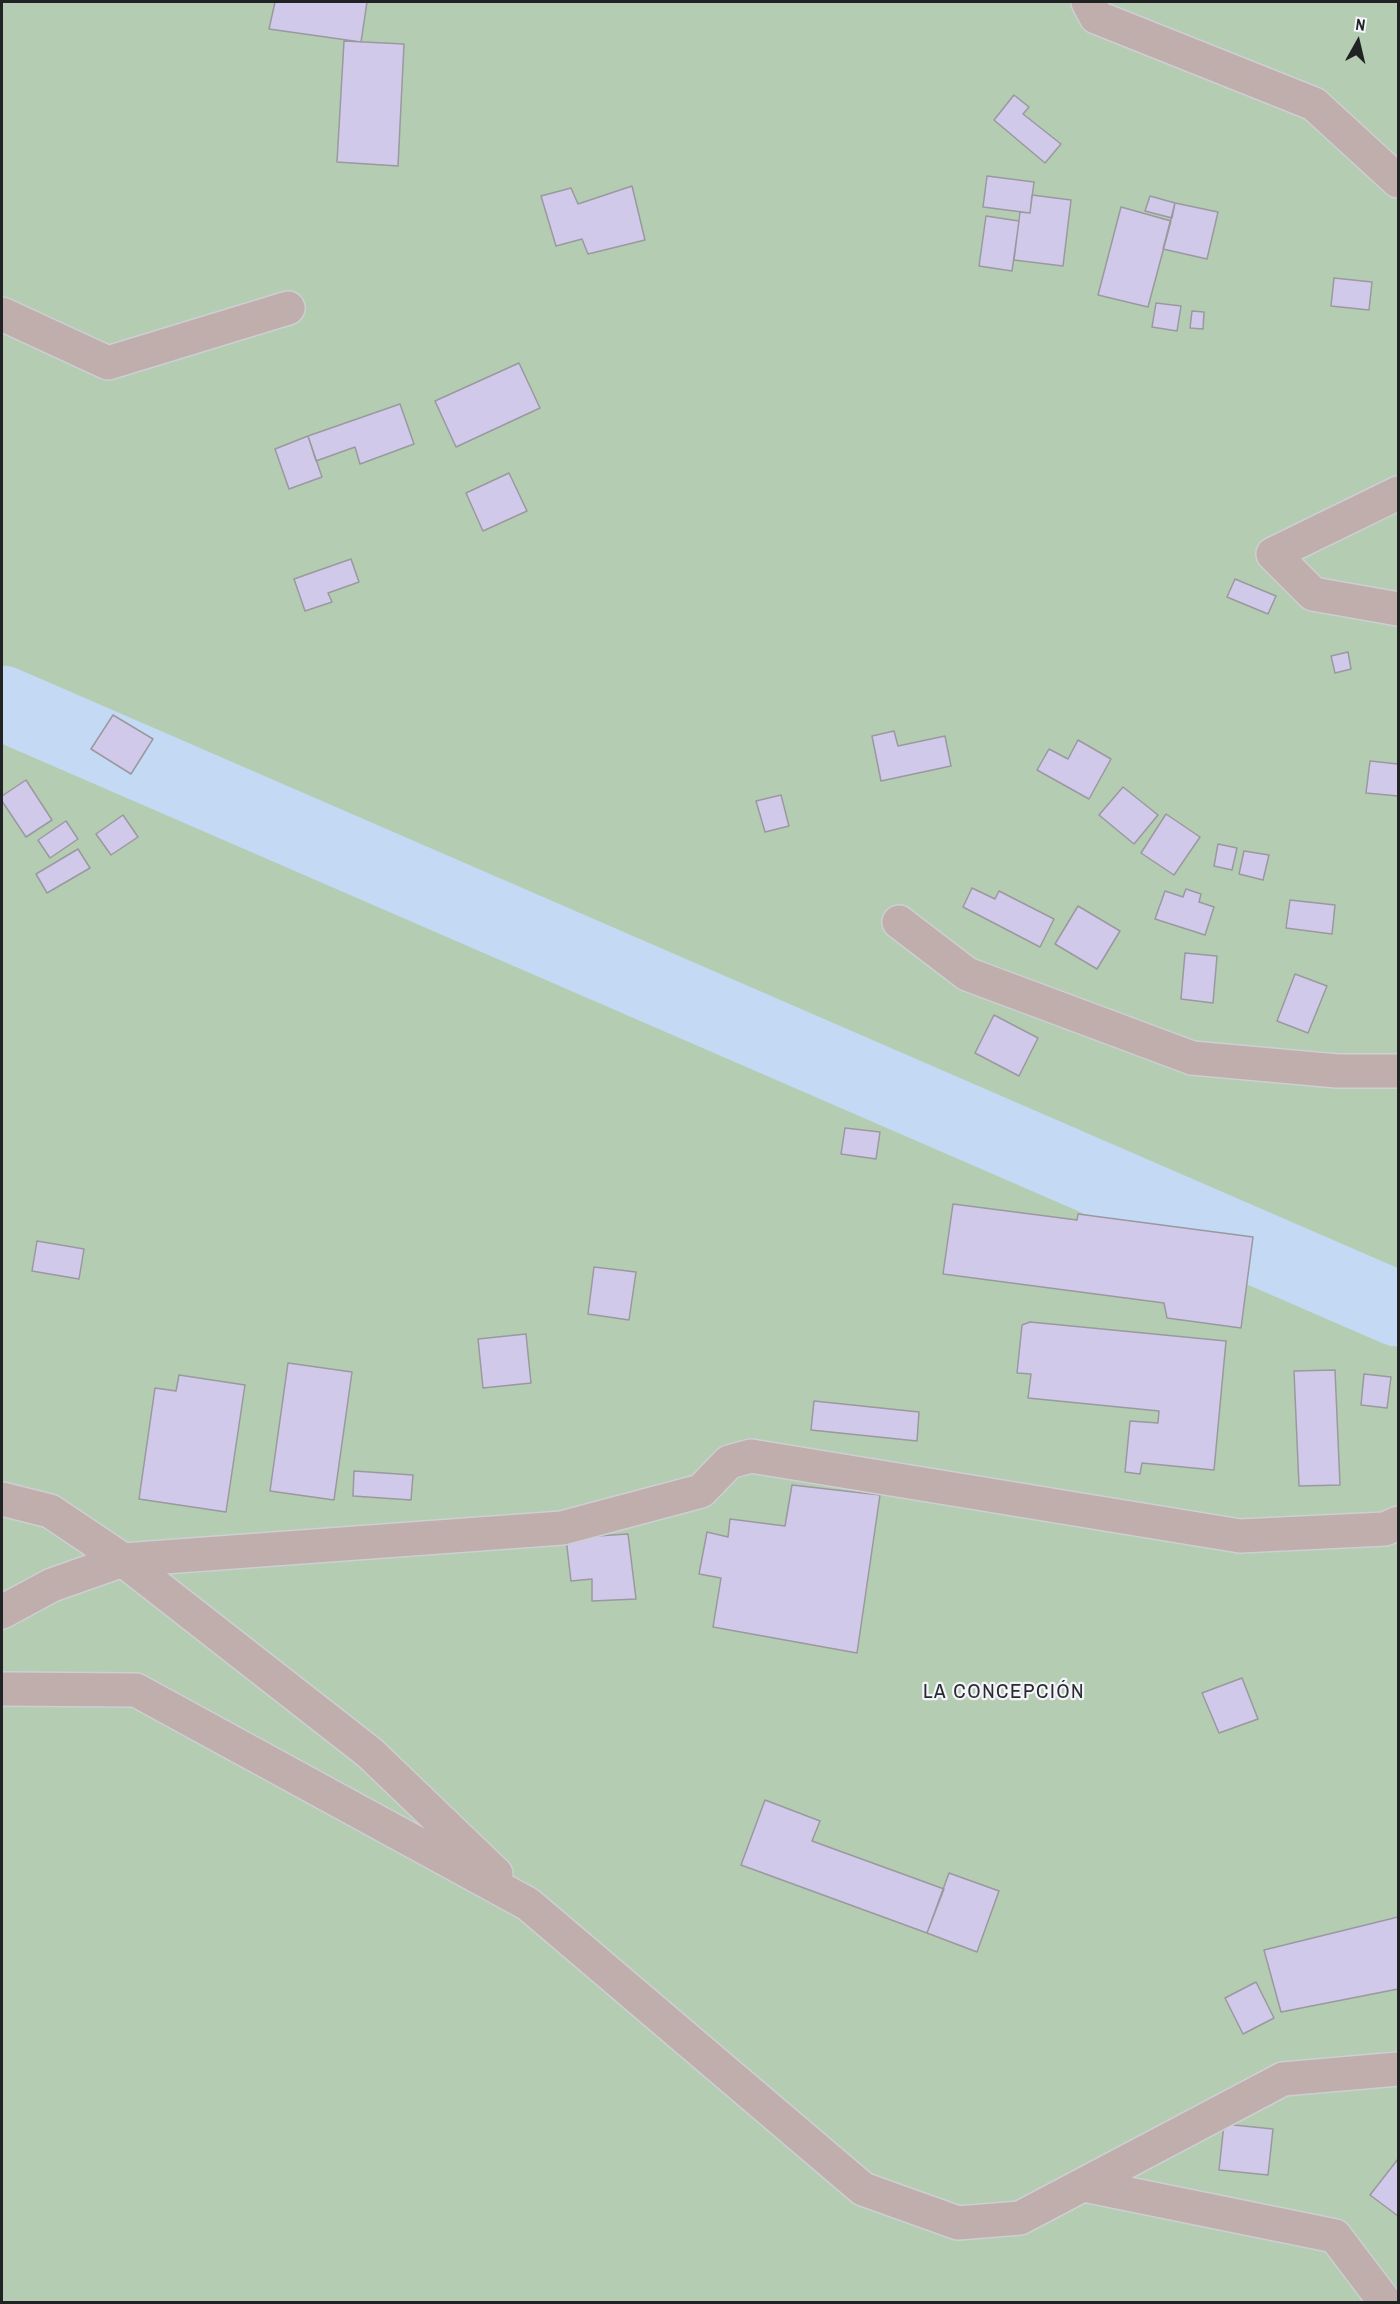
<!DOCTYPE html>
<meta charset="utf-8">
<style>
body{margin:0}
#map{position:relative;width:1400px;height:2304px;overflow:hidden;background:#f3f5fa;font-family:"Archivo Narrow",sans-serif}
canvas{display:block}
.frame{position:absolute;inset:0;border:3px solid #212224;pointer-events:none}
.north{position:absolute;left:1328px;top:12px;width:60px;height:60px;-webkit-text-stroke:4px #f3f5fa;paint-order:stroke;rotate:8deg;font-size:16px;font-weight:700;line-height:24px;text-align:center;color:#212224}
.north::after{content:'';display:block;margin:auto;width:21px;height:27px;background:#212224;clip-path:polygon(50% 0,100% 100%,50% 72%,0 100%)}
</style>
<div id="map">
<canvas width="1400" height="2304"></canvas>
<div class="frame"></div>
<div class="north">N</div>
</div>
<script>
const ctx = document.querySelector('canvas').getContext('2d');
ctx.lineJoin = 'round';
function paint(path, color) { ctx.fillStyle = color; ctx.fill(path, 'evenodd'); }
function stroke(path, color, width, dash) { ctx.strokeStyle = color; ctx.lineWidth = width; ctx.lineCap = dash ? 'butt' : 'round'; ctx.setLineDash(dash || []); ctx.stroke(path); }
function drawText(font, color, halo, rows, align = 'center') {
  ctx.font = font + ' "Archivo Narrow",sans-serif'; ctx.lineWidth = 4.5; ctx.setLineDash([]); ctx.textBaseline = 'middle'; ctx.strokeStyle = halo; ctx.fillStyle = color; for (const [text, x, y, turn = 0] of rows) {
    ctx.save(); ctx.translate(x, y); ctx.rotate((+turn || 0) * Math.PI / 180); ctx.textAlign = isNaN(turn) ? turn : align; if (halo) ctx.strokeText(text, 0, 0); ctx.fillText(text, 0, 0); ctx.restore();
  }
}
const forest = new Path2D(`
 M2 2H1398V2302H2Z`);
const river = new Path2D(`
 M2 703 1398 1309`);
const building = new Path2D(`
 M275 2H367L361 42 269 29Z
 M344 41 404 44 398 166 337 162Z
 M1014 95 1029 107 1023 114 1061 144 1045 163 994 120Z
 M987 176 1034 182 1030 213 983 207Z
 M632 186 645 240 588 254 582 239 556 246 541 196 571 188 578 204Z
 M1032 195 1071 200 1063 266 1014 260 1020 212 1030 213Z
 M1150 196 1175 203 1172 218 1145 211Z
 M1175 203 1218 212 1207 259 1163 249Z
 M1121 207 1171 221 1148 307 1098 295Z
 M986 216 1019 221 1012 271 979 266Z
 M1334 278 1372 282 1369 310 1331 306Z
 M1156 303 1181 306 1177 331 1152 327Z
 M1192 311 1204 312 1203 329 1190 328Z
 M519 363 540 408 456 447 435 401Z
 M400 404 414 444 360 464 355 447 316 461 308 436Z
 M308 436 322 477 289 489 275 449Z
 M509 473 527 511 483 531 466 493Z
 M351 559 359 582 328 593 332 602 305 611 294 579Z
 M1235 579 1276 596 1268 614 1227 597Z
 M1348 652 1351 669 1335 673 1331 656Z
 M113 715 153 739 131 774 91 749Z
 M894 731 898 746 945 736 951 766 881 781 872 736Z
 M1078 740 1111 759 1089 799 1037 770 1049 749 1068 759Z
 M1370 761 1398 764V796L1366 793Z
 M26 780 52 820 26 837 2 801V796Z
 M1123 787 1158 815 1134 844 1099 815Z
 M781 795 789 826 765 832 756 801Z
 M1166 814 1200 837 1174 875 1141 853Z
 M123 815 138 837 111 855 96 834Z
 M66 821 78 839 50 858 38 840Z
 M1218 844 1237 848 1232 870 1214 866Z
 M78 849 90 868 47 893 36 874Z
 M1244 851 1269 855 1263 880 1239 874Z
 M972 888 995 899 999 891 1054 919 1040 947 963 907Z
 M1186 889 1201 894 1199 902 1214 907 1205 935 1155 919 1165 891 1183 897Z
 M1290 900 1335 905 1332 934 1286 928Z
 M1078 906 1120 931 1097 969 1055 944Z
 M1185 953 1217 956 1213 1003 1181 999Z
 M1295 974 1327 986 1308 1033 1277 1021Z
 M994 1015 1038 1038 1019 1076 975 1053Z
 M845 1128 880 1132 876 1159 841 1154Z
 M953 1204 1077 1220 1078 1214 1253 1237 1241 1328 1167 1318 1164 1303 943 1274Z
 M37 1241 84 1249 79 1279 32 1271Z
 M594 1267 636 1272 629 1320 588 1314Z
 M1030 1322 1226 1341 1214 1470 1142 1463 1140 1474 1125 1472 1130 1421 1158 1423 1159 1411 1028 1398 1031 1374 1017 1373 1022 1325Z
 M526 1334 531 1383 483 1388 478 1339Z
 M288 1363 352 1372 334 1500 270 1491Z
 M1335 1370 1340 1485 1299 1486 1294 1371Z
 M1364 1374 1391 1377 1387 1408 1361 1405Z
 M179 1375 245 1385 226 1512 139 1499 155 1388 176 1391Z
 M814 1401 919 1412 917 1441 811 1430Z
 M354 1471 413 1475 411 1500 353 1496Z
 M792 1485 880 1495 857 1653 713 1627 721 1578 699 1574 707 1532 728 1537 730 1519 785 1526Z
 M628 1534 636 1599 592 1601V1579L571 1581 566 1538Z
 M1242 1678 1258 1719 1219 1733 1202 1693Z
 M765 1800 820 1821 812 1841 944 1889 927 1933 741 1865Z
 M949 1873 999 1891 977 1952 927 1933Z
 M1398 1917V1989L1281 2012 1264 1950Z
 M1256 1982 1274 2018 1243 2034 1225 1998Z
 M1224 2124 1273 2129 1268 2175 1219 2170Z
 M1398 2159V2216L1370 2195Z`);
const street = new Path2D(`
 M1088 2 1096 17 1314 104 1398 181
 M2 314 108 363 288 308
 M1398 493 1273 554 1313 594 1398 609
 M899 922 967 974 1192 1058 1337 1071H1398
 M2 1499 50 1511 123 1560 370 1753 496 1874
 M2 1612 52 1585 123 1560 562 1528 701 1491 729 1462 751 1456 1240 1536 1385 1529 1398 1523
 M2 1689 136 1690 528 1904 863 2189 958 2223 1020 2218 1283 2079 1398 2069
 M1084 2185 1335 2236 1385 2302`);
const quarterNames = [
 ["LA CONCEPCIÓN",1004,1692]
];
paint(forest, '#b4ccb1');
stroke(river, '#c3d9f4', 75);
paint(building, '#d1c9e9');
stroke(building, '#9a999f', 1.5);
stroke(street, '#cdcfd3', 36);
stroke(street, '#bfaeab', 33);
ctx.letterSpacing = '1.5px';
drawText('21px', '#2a2b2f', '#f3f5fa', quarterNames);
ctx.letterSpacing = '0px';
</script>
